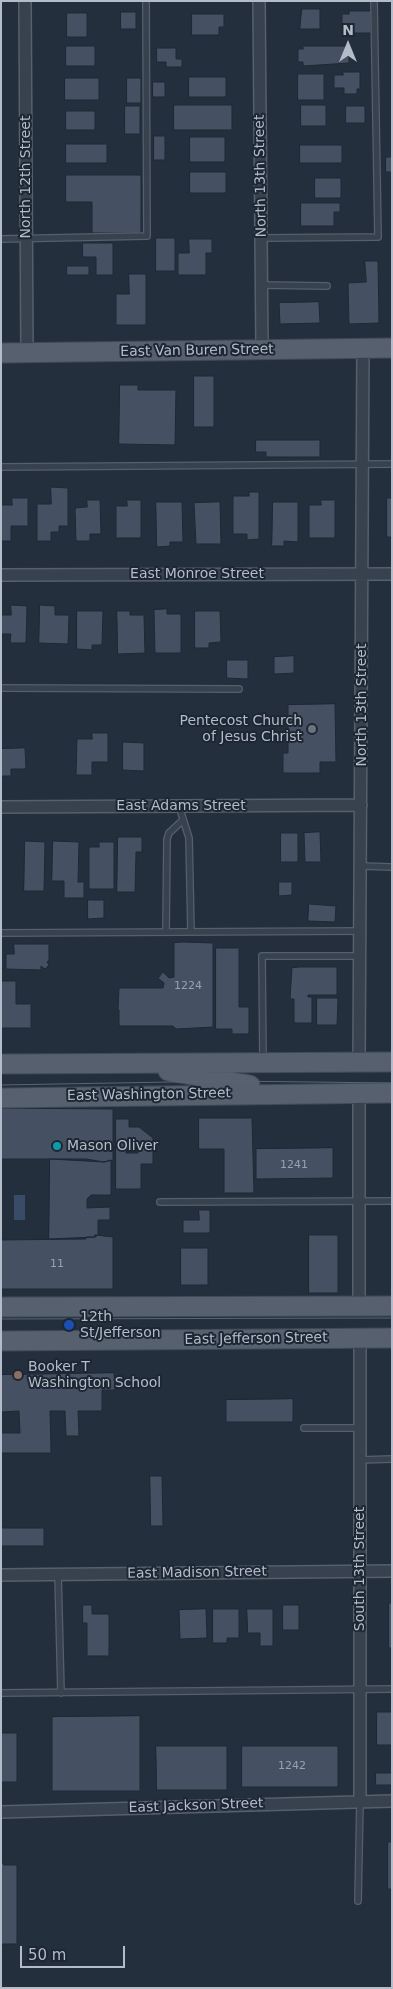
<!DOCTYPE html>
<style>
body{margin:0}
#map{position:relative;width:393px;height:1989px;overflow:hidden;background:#242f3e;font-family:"DejaVu Sans",sans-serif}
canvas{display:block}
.frame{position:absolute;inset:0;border:2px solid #b4bcc9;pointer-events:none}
.north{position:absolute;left:323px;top:20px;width:50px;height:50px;-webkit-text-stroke:4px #1d2633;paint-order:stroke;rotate:0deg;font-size:14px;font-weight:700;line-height:20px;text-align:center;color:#b4bcc9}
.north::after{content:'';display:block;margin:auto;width:18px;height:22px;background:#b4bcc9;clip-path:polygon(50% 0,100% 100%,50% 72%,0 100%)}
.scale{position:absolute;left:20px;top:1946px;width:105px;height:22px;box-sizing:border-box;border:2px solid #b4bcc9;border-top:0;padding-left:6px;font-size:15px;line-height:18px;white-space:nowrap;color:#b4bcc9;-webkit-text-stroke:4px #1d2633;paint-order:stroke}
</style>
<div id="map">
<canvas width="393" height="1989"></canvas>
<div class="frame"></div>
<div class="north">N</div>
<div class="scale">50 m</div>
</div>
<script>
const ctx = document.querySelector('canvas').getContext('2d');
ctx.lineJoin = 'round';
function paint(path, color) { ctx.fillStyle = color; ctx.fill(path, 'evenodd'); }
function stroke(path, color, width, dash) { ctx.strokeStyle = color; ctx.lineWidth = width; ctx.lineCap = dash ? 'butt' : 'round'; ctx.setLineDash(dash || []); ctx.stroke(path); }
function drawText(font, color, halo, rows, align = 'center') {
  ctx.font = font + ' "DejaVu Sans",sans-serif'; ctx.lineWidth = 4; ctx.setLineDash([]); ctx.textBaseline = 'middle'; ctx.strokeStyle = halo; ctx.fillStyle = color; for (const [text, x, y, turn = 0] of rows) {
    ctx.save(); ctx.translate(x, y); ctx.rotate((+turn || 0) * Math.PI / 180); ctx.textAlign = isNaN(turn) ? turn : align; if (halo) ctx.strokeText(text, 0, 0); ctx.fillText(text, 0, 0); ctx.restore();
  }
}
const water = new Path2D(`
 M14 1195H25V1220H14Z`);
const building = new Path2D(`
 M302 9H320V29H300Z
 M349 11H371V33H342V14H349Z
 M121 12H136V29H121Z
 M67 13H87V37H67Z
 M192 14H224V27H219V35H192Z
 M66 46H95V66H66Z
 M303 46H349V63L303 66V62H298V49H303Z
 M157 48H176V59H182V67H166V62H157Z
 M343 72H360V89H357V94H344V88H334V75H343Z
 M298 74H324V100H298Z
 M189 77H226V97H189Z
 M65 78H99V100H65Z
 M127 78H141V103H127Z
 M153 82H165V97H153Z
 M174 105H232V130H174Z
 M301 105H326V126H301Z
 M125 106H140V134H125Z
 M346 106H365V123H346Z
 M66 111H95V130H66Z
 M154 136H165V160H154Z
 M190 137H225V162H190Z
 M66 144H107V163H66Z
 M300 145H342V163H300Z
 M386 157H392V172H386Z
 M190 172H226V193H190Z
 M66 175H141V233H92V202H66Z
 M315 178H341V198H315Z
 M301 203H340V212H334V226H301Z
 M156 238H175V271H156Z
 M189 239H212V253H206V275H178V253H189Z
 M83 243H113V275H96V257H83Z
 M365 261H378L379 323 349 324 348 283 366 282Z
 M67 266H89V275H67Z
 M129 274H146V325H116V294H129Z
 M319 302 320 323 280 324 279 303Z
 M194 376H214V427H194Z
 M120 385H138V390H176L175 445 119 444Z
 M256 440H320V457H266V452H256Z
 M51 487 68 488V526H59V532H51V541H37V504H51Z
 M249 492H259V539L247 540V534H233V496H249Z
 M12 498H28V526H11V541H1V505H12Z
 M387 498H392V537H387Z
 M87 500H100L101 534H90V541H76L75 508 87 507Z
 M127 500H141V538H116V506H127Z
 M321 500H335V538H309V505H321Z
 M156 502H182L183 542H170V546L157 547Z
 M220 502 221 544H196L194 503Z
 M273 502H298V542L284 541V546H272Z
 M11 605 27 606 26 643H10L11 634H1V615H11Z
 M40 605 55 606V615H69L68 644 39 643Z
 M167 609V614H181V653H155L154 610Z
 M77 611H103L102 645H92V650L77 649Z
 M117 611H130V615H144L145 653 118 654Z
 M195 611H220L221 642 209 643V648H195Z
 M294 656V673L274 674V657Z
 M227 660H248V679L227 678Z
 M335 704 336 762H320V773H283V753H288V705Z
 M92 733H108V762H92V775H76L77 739H92Z
 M123 742 144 743V771L123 770Z
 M25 748 26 769H11V776H1V749Z
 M320 832 321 862H305L304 833Z
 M281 833H298V862H281Z
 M118 837H142V852H136L135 892H117Z
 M25 841 45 842 44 891H24Z
 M53 841 79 842 78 882H84V898H64V881H52Z
 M99 842H114V889H89V847H99Z
 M279 882H292V895L279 896Z
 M88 900H104V918L88 919Z
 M309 904 336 906 335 922 308 921Z
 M184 942 213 943V1027L176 1029 173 1026H119V1010H118L119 988H163L164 983 158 978 163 972 169 978 174 977V943Z
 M14 944H49V960L47 962 49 965 45 969 41 966V970L6 969V954H14Z
 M216 948H239V1007H249V1034H232V1029H216Z
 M300 967H337V995H308V997H312V1023H294V999H290L292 968Z
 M1 981H16V1004H31V1028H1Z
 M317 998H338L337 1025H317Z
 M1 1108 113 1109V1160L104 1162 86 1159H1Z
 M199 1118H252L254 1193H224V1149H199Z
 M116 1119H129V1127H139L153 1138V1164H141V1189H116ZM128 1142H135L138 1144V1153H126V1144Z
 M333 1148V1178L256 1179V1149Z
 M50 1159 104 1162 111 1160V1195H91L87 1199V1208L110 1207V1220H98V1235L95 1237 49 1239Z
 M199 1210H210V1233H183V1220H199Z
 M95 1235 113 1237V1289H1V1240L86 1239V1237H95Z
 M309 1235H338V1293H309Z
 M181 1248H208V1285H181Z
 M114 1373 115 1390H102V1411H78L79 1436H66L65 1411H50L51 1453H1V1433H20L19 1411 1 1412V1375Z
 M293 1399V1422H226V1400Z
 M150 1476H162L163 1526H151Z
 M1 1528H44V1546H1Z
 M389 1603H392V1648H389Z
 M83 1605H92V1614H109V1656H87V1623H83Z
 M283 1605H299V1630H283Z
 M206 1609 207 1638 180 1639 179 1610Z
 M213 1609H239V1638H227V1643H213Z
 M247 1609H273V1646H260V1633H248Z
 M377 1712H392V1745H377Z
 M140 1716V1791H52V1717Z
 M1 1733H17V1782H1Z
 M156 1746H227V1790H157Z
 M242 1746H338V1787H242Z
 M376 1773H392V1785H376Z
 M388 1842H392V1889H388Z
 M1 1862 4 1865H17V1944H1Z`);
const lane = new Path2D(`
 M262 238 378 237 374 1
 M1 239 147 236 146 1
 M262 285 327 286
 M1 467 392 464
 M1 688 239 689
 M179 806 189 838 191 932
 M361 866 392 867
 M166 932 167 839 169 833 183 820
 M1 933 360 931
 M263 1061 262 956H360
 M160 1202 392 1201
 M304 1428H360
 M360 1460 392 1459
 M58 1574 61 1693
 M1 1693 392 1689
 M358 1901 360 1801`);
const street = new Path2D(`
 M25 1 27 353
 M259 1 262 350
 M1 575 392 574
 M1 807 361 805
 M359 1062 363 348
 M359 1093V1306
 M1 1575 392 1571
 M360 1801V1338
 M1 1812 392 1801`);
const primary = new Path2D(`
 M1 353 392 348
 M1 1064 392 1062
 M168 1071 250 1085
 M1 1098 392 1093
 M1 1307 392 1306
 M1 1341 392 1338`);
const tram = new Path2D(`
 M1 1085 228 1081 392 1083
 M1 1319 392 1318`);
const markers = [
 [312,729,5,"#6b7280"],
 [57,1146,5,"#0f9aa8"],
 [69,1325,6,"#1a4fb4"],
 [18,1375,5,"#8d6e63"]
];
const numberNames = [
 ["1224",188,986],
 ["1241",294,1165],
 ["11",57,1264],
 ["1242",292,1766]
];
const streetNames = [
 ["North 13th Street",261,176,-91],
 ["North 12th Street",26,177,-90],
 ["East Van Buren Street",197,351,-1],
 ["East Monroe Street",197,574],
 ["North 13th Street",362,705,-90],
 ["East Adams Street",181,806],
 ["East Washington Street",149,1095,-1],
 ["East Jefferson Street",256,1339,-1],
 ["South 13th Street",360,1569,-90],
 ["East Madison Street",197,1573,-1],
 ["East Jackson Street",196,1806,-2]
];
const poiNames = [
 ["Pentecost Church",302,721,"right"],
 ["of Jesus Christ",302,737,"right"],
 ["Mason Oliver",67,1146],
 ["12th",80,1317],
 ["St/Jefferson",80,1333],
 ["Booker T",28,1367],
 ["Washington School",28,1383]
];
paint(water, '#394c67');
paint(building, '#455162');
stroke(building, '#1f2835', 1);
stroke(lane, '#565f6c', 8);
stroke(street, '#565f6c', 14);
stroke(primary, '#414a57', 21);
stroke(lane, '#38414e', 5.5);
stroke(street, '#38414e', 11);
stroke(primary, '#56606e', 19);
stroke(tram, '#5a6575', 1);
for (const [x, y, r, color] of markers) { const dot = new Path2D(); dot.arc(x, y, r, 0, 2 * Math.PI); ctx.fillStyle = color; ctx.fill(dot); stroke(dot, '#1d2633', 2); }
drawText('11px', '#98a1af', null, numberNames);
drawText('14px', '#b4bcc9', '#1d2633', streetNames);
drawText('14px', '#b4bcc9', '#1d2633', poiNames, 'left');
</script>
